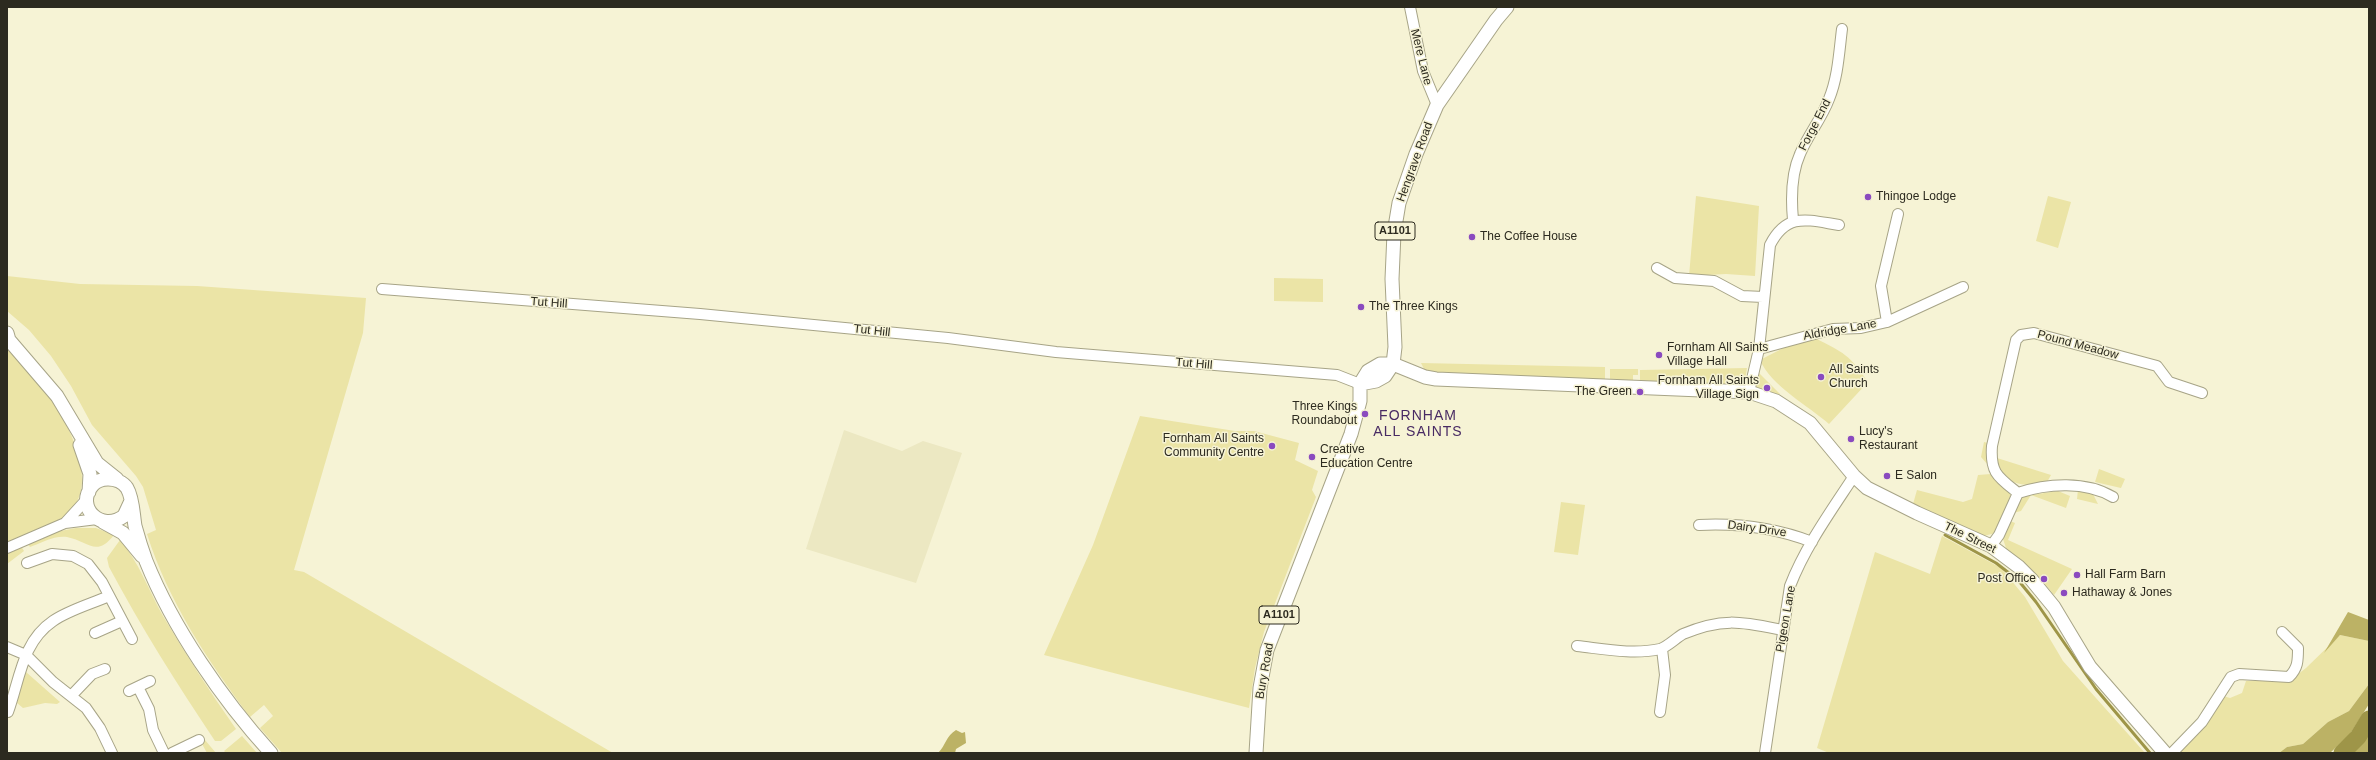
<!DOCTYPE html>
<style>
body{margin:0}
#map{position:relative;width:2376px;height:760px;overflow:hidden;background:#f6f3d5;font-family:Helvetica,sans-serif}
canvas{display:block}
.frame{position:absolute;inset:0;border:8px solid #2c2a1f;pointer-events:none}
</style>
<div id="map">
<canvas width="2376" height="760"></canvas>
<div class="frame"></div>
</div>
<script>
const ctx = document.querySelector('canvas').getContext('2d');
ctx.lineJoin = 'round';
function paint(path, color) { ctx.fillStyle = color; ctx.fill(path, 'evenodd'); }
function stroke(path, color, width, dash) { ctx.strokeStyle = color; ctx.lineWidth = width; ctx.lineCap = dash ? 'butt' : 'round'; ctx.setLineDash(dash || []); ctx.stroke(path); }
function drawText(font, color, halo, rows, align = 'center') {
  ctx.font = font + ' Helvetica,sans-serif'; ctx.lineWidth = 3; ctx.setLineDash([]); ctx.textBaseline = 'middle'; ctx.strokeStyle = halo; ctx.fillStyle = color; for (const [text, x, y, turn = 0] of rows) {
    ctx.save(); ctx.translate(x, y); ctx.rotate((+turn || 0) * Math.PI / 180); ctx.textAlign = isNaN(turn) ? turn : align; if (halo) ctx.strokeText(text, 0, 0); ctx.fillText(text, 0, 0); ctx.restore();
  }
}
const built = new Path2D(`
 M844 430 902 451 923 441 962 453 916 583 806 549Z`);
const green = new Path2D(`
 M1696 196 1759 206 1755 276 1726 274 1689 276Z
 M2048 196 2071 202 2058 248 2036 241Z
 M7 276 80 284 197 286 366 298 363 333 294 570 304 572 613 753H282L260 728 273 716 264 705 250 717C208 661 168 601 147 534L156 530 143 487 136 476 92 425 71 386 51 356 29 330 7 311Z
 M1274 278 1323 279V302L1274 301Z
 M1815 338C1844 353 1849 354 1868 382L1829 424C1809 406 1771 386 1760 360L1801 339Z
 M7 346C17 356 28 366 37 377 58 405 103 477 71 510 56 527 27 534 7 545Z
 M1421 363 1605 367V381L1436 374 1425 371Z
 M1747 368 1745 380 1739 387 1640 384V370Z
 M1610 369H1638V375H1633V381L1610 380Z
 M1758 372 1780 394 1777 396 1759 390 1755 386Z
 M1140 416 1235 431H1254L1299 443 1295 460 1318 471 1312 490 1316 497 1264 632 1255 668 1249 708 1044 655 1093 545Z
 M1984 442 1992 444 1988 465 1981 457Z
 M1997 458 2051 475 2046 484C2023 486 2016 486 1997 472Z
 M2099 469 2125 479 2121 488 2095 482Z
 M1991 474 2009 492 2011 497 1995 533 1984 536 1931 519 1934 513 1913 504 1917 490 1963 502 1972 499 1978 475Z
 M2078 489 2093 494 2098 504 2077 499Z
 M2058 491 2070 496 2066 508 2031 495 2021 511 2013 513 2021 497 2030 492 2031 495Z
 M1561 502 1585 505 1578 555 1554 552Z
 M2010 521 2015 523 2008 540 2072 569 2054 595 2040 578 2035 583 2007 551 2003 539Z
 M76 528H96L114 535C96 558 88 541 67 537 55 535 41 543 30 547L27 543 50 533Z
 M1942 536 2001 568 2025 597 2063 661 2145 753H1829L1817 748 1875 552 1930 574Z
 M120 540C139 562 149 591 163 616 186 655 210 692 236 729L221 741H215C177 684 141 627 109 567L107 558Z
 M21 546 24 551 7 564V554Z
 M2340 635 2369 641V684L2349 711 2328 722 2303 744 2287 747 2279 753H2178L2209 721 2223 696 2230 698 2242 693 2246 681H2289L2306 668Z
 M26 672 60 702 57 704 45 703 23 708 17 703 16 698Z
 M242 736 257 753H226L224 751Z
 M205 740 216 753H207L201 742Z`);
const forest = new Path2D(`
 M2348 612 2369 620V641L2340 635 2324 653Z
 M2369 684V704L2350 734 2330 753H2279L2287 747 2303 744 2328 722 2349 711Z
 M2369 728V753H2350Z
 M956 730 962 733 965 732 966 743 956 749 955 753H938C946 745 946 736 956 730Z`);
const stream = new Path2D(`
 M1945 535 1996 563 2018 580 2036 602 2096 689 2150 753`);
const river = new Path2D(`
 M2342 753 2358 737 2369 719`);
const minor = new Path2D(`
 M1410 7 1423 71 1437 105
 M1793 220C1791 198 1791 174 1800 154 1808 135 1822 118 1829 99 1838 77 1839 53 1842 29
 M1657 268 1675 278 1714 281 1742 296 1763 297
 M382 289 700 314 948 338 1056 352 1337 375 1360 384
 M1887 322 1881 286 1898 214
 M1759 349 1833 329 1861 328 1887 322 1963 287
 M1749 392 1759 349 1770 245C1787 212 1807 220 1839 225
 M2113 497C2086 481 2048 483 2018 493 1998 477 1990 473 1992 446L2016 340 2021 335 2034 333 2157 366 2169 382 2202 393
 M65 523 87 499
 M1699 525C1738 523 1776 528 1812 542
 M1991 546 1999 535 2018 493
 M7 548 65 523 97 519
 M27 563 52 554 73 556 88 564 102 582 132 639
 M95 633 122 621
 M1577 646C1604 649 1633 655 1660 649 1667 647 1676 638 1683 634 1723 617 1742 622 1782 630
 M7 647 26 655 53 682 86 708 100 728 112 753
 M138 687 149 709 153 730 164 753
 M129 691 150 681
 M71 696 92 674 105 669
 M8 712C20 679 22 642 53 621 69 610 91 604 109 596
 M1660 712 1665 675 1662 649
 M172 753 199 740
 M1765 753 1790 586C1805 547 1831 511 1854 476
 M2172 753 2202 722 2231 677 2239 674 2289 677C2298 668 2298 661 2298 648L2282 632`);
const major = new Path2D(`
 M7 333 9 340 57 396 97 463 117 479
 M1360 384 1376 381 1385 376 1393 364 1395 347 1392 279 1394 233 1399 203 1416 154 1437 105 1496 20 1507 7
 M80 445 90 474 89 492
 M131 501 124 516C101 533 75 507 92 486 96 481 103 479 108 479 115 479 123 482 127 488 133 498 133 514 135 526 138 537 142 550 146 561 173 628 222 699 271 753
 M103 522 123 533 142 556
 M1256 753 1260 688 1267 650 1351 434 1360 401V384L1368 371 1380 364H1393L1425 377 1436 379 1749 392 1776 401 1810 423 1854 476 1867 488 1917 513 1991 546 2019 567 2031 579 2054 607 2090 667 2165 753`);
const markers = [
 [1868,197,4,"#8a4abf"],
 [1472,237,4,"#8a4abf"],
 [1361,307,4,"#8a4abf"],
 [1659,355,4,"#8a4abf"],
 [1821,377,4,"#8a4abf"],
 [1767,388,4,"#8a4abf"],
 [1640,392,4,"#8a4abf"],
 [1365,414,4,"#8a4abf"],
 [1851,439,4,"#8a4abf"],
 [1272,446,4,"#8a4abf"],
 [1312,457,4,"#8a4abf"],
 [1887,476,4,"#8a4abf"],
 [2077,575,4,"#8a4abf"],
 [2044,579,4,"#8a4abf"],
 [2064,593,4,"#8a4abf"]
];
const shields = [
 [1395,231,40],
 [1279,615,40]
];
const shieldNames = [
 ["A1101",1395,231],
 ["A1101",1279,615]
];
const streetNames = [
 ["Mere Lane",1421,57,76],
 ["Forge End",1815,125,-63],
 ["Hengrave Road",1415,162,-70],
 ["Tut Hill",549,303,4],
 ["Aldridge Lane",1840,330,-10],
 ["Tut Hill",872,331,6],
 ["Pound Meadow",2078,345,15],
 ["Tut Hill",1194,364,5],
 ["Dairy Drive",1757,529,8],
 ["The Street",1970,538,26],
 ["Pigeon Lane",1786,619,-80],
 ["Bury Road",1265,671,-80]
];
const poiNames = [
 ["Thingoe Lodge",1876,197],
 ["The Coffee House",1480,237],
 ["The Three Kings",1369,307],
 ["Fornham All Saints",1667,348],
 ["Village Hall",1667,362],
 ["All Saints",1829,370],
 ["Church",1829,384],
 ["Fornham All Saints",1759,381,"right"],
 ["Village Sign",1759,395,"right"],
 ["The Green",1632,392,"right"],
 ["Three Kings",1357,407,"right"],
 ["Roundabout",1357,421,"right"],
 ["Lucy's",1859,432],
 ["Restaurant",1859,446],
 ["Fornham All Saints",1264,439,"right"],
 ["Community Centre",1264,453,"right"],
 ["Creative",1320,450],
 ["Education Centre",1320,464],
 ["E Salon",1895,476],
 ["Hall Farm Barn",2085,575],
 ["Post Office",2036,579,"right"],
 ["Hathaway & Jones",2072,593]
];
const quarterNames = [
 ["FORNHAM",1418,416],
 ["ALL SAINTS",1418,432]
];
paint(built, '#ece8c2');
paint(green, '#ebe4a6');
paint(forest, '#bcb265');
stroke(stream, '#9e9548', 3);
stroke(river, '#9e9548', 17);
stroke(minor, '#a7a487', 12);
stroke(major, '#a7a487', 15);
stroke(minor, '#fff', 10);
stroke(major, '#fff', 13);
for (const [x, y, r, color] of markers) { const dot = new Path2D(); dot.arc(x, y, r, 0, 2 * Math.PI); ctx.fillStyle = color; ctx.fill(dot); stroke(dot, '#f6f3d5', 1.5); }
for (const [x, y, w] of shields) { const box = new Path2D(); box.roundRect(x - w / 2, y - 9, w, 18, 3); ctx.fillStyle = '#f6f3d5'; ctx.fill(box); stroke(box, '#2c2a1f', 1); }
drawText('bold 11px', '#2c2a1f', null, shieldNames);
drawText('12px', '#2c2a1f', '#f6f3d5', streetNames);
drawText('12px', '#2c2a1f', '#f6f3d5', poiNames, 'left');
ctx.letterSpacing = '1px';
drawText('14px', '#482a63', '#f6f3d5', quarterNames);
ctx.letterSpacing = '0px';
</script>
